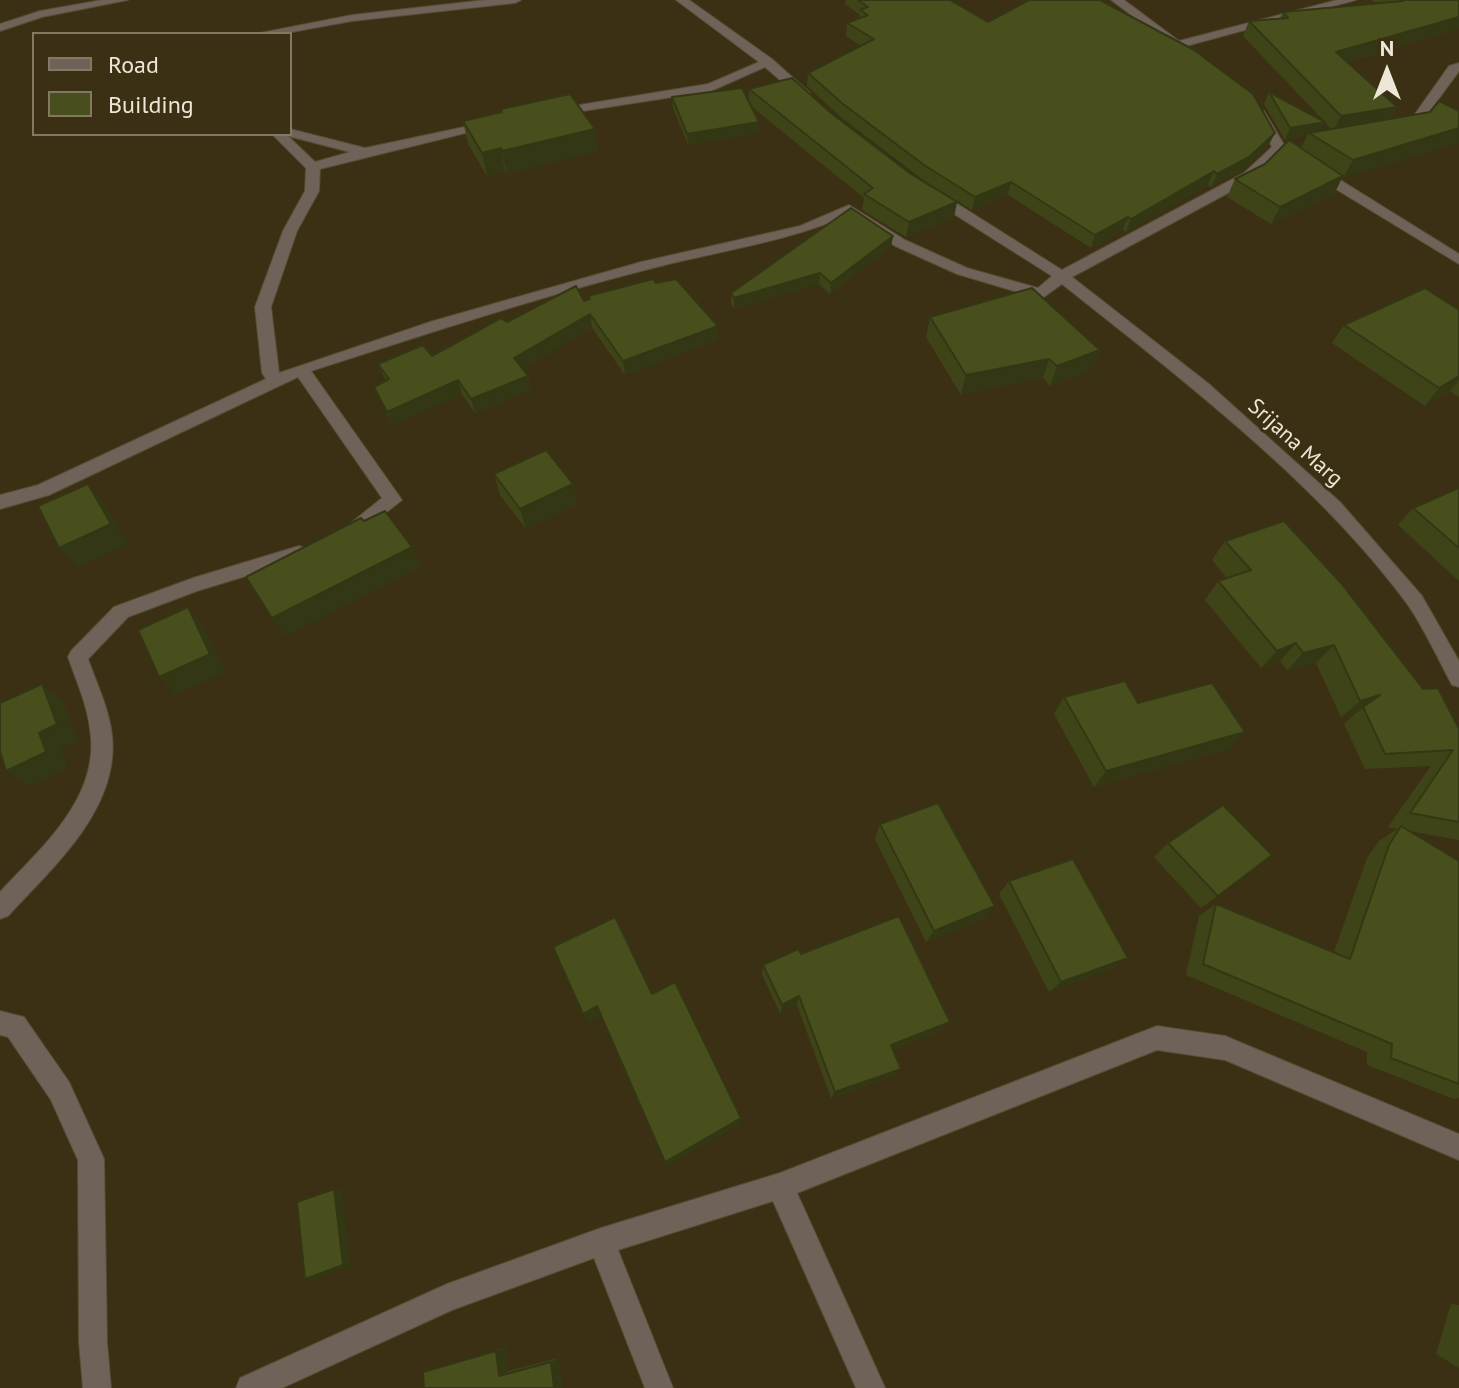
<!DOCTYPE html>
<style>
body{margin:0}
#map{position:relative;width:1459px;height:1388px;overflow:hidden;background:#3b3014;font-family:"PT Sans",sans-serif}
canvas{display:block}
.legend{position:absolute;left:32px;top:32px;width:260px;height:104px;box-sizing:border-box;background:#3b3014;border:2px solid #837962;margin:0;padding:10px 14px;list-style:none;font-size:24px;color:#eee7d7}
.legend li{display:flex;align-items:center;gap:16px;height:40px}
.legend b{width:40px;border:2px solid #837962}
.north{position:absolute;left:1347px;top:32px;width:80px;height:80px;-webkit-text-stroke:6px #3b3014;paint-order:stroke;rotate:0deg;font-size:22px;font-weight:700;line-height:32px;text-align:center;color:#eee7d7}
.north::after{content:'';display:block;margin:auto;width:28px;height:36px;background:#eee7d7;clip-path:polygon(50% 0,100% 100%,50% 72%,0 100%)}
</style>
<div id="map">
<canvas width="1459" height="1388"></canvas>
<ul class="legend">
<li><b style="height:10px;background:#6e6259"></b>Road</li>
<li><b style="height:22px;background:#494f1c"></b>Building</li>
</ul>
<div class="north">N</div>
</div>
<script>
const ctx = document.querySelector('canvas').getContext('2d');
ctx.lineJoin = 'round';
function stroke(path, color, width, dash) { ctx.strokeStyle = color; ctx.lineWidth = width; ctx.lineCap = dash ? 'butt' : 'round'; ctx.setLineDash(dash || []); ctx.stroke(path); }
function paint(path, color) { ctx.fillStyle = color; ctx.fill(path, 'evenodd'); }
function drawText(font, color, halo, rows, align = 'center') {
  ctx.font = font + ' "PT Sans",sans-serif'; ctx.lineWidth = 6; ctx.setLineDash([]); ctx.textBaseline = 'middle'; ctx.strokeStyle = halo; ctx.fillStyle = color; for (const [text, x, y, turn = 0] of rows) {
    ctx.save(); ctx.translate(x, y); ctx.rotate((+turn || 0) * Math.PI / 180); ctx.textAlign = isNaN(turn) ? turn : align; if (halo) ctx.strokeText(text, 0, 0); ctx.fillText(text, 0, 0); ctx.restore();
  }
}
const minor = new Path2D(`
 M102 0H128L42 17 0 31V24L40 11Z
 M485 0H521L515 3 352 21 281 34H255L352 15Z
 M676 0H689L772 59 810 93V99H802L765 67 711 91 551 116V110L555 109 708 84 759 62Z
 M1111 0H1124L1179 41 1337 0H1356L1186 46 1181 52Z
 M1459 63V71L1418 127 1398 129V123L1410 121 1449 66Z
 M1256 111H1264L1286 148 1254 179 1072 277 1209 384 1340 502 1422 596 1459 661V687L1452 685C1438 659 1425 630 1408 605 1319 483 1180 378 1062 284L1041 299 957 274 895 246 848 215C785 243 716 251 649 269 535 298 423 335 311 371L402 500 356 536H344L341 531 382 498 298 377 49 495 0 509V495L38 485 266 379 262 373 255 307 283 231 305 191 306 168 272 134H290V129L365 148 488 122 494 126 320 169 319 191 297 231 271 307 279 373 433 321 641 262 800 226 849 205 905 240 967 268 1038 288 1052 276 927 197V191H937L1062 270 1244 173 1272 147 1254 114ZM288 136 350 152 315 162Z
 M1311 168H1321L1459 254V264L1311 174Z
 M299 546 305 548 308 553 305 558 197 591 128 617 88 659C97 684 109 709 112 735 120 809 53 867 8 916L0 919V892C42 847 101 797 90 729 87 704 76 680 68 657L71 651 114 607 193 578Z
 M0 1011 24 1017 69 1082 104 1159 107 1342 111 1388H83L79 1342 78 1160 51 1100 8 1037 0 1035Z
 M1157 1026 1225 1036 1459 1134V1160L1225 1060 1157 1050 797 1193 885 1388H856L773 1201 618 1250 673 1388H645L594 1258 452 1310 282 1388H236L240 1378 447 1284 601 1228 780 1173Z`);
const wall = new Path2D(`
 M846 0H950L988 22 1275 133 1268 146 1242 171 1211 187 1208 185 1126 232 1123 230 1091 248 1008 195 972 210 922 179 842 118 807 86 808 73 861 46 846 36 847 23 859 18 860 15 845 4Z
 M1371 0H1459V29L1347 62 1397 107 1390 119 1459 143 1342 178 1334 194 1271 224 1227 197 1235 179 1301 148 1307 136 1285 140 1264 104 1269 92 1325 122 1243 36 1249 21 1280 18 1283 12 1376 3ZM1325 122 1331 129 1320 131Z
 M749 89 831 113 954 218 906 237 862 210 864 198 752 107 759 122V133L688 145 673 108 672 97 749 102Z
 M501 109 595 129 597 151 507 174 505 171 487 176 468 144 463 121 501 112Z
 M893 236 891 247 830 294 819 284 734 309 731 304V293Z
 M656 283 718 340 625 375 592 328 522 369 528 376 531 390 475 413 462 394 392 425 374 387 386 381 378 364 432 356 507 322 589 300 588 296Z
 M1459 310V397L1450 391 1425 406 1332 343 1344 325Z
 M930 317 1100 350 1092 370 1050 386 1043 378 961 395 926 337Z
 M494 474 573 484 577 504 526 529 500 495Z
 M1459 488V581L1398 525 1413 508Z
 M1225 541 1423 689 1459 729V840L1409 831 1459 861V1098L1454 1099 1367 1065V1052L1186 975 1199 916 1216 904 1334 952 1367 858 1379 841 1397 829 1388 827 1431 766 1365 769 1344 724 1356 713 1341 717 1316 663 1287 670 1280 661 1261 668 1205 600 1218 581 1227 578 1212 560Z
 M1064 697 1138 703 1229 749 1094 787 1054 714Z
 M880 824 985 919 926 942 875 839Z
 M1168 843 1272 855 1201 908 1154 857Z
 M1009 881 1114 968 1049 992 999 894Z
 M763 965 943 1030 893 1050 901 1069 894 1076 831 1098 797 1005 780 1013 762 975Z
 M1451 1304 1459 1305V1368L1436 1354Z
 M506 1347 508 1371 558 1358 562 1388H424L423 1372Z`);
const shadedWall = new Path2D(`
 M1459 17V29L1328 67 1336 52Z
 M1397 107 1388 122 1333 131 1341 116Z
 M759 122V133L688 145 687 134Z
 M1325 122 1319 134 1309 133 1307 136 1285 140 1290 128Z
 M1459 128V143L1343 178 1353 160Z
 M595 129 597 151 507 174 502 151Z
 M1275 133 1268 146 1242 171 1211 187 1217 174Z
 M501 148 505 171 487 176 482 153Z
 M1214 171 1208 185 1126 232 1131 219Z
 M1343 176 1334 194 1271 224 1280 207Z
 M1011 182 1008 195 972 210 975 197Z
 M957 202 954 218 906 237 909 222Z
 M1128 217 1123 230 1091 248 1095 235Z
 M893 236 891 247 830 294 831 283Z
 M820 273 819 284 734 309V298Z
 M590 314 592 328 517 372 514 358Z
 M718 326V340L625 375 623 361Z
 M1100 350 1092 370 1050 386 1057 366Z
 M1049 359 1043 378 961 395 966 375Z
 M528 376 531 390 475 413 471 399Z
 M1459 376V380L1450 391 1425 406 1439 388Z
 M458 380 462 394 392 425 387 412Z
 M88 484 105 504 128 544 78 568 59 548Z
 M573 484 577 504 526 529 520 509Z
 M412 547 421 567 285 637 272 618Z
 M188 607 203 626 226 672 176 695 159 677Z
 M1296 643 1280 661 1261 668 1277 651Z
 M1334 645 1316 663 1287 670 1303 653Z
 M42 684 63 701 78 741 61 749 68 768 30 787 6 771 39 733Z
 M1380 695 1356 713 1341 717 1360 701Z
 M1245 732 1229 749 1094 787 1106 771Z
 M995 906 985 919 926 942 934 931Z
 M1128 958 1114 968 1049 992 1061 982Z
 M799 996 797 1005 780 1013 782 1005Z
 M597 1006 602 1016 588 1023 583 1014Z
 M950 1022 943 1030 885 1053 891 1045Z
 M901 1069 894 1076 831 1098 835 1092Z
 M741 1118V1124L667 1166 665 1162Z
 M334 1189 342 1190 351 1265 314 1279H305Z
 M506 1347 508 1371 499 1376 496 1351Z
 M558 1358 562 1388H554L551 1362Z`);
const building = new Path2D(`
 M858 0H950L988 22 1029 0H1100L1194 50 1253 94 1275 133 1249 157 1217 174 1214 171 1131 219 1128 217 1095 235 1011 182 975 197 924 165 843 104 808 73 874 39 847 23 868 15 860 10 868 7Z
 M1401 0H1459V17L1336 52 1397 107 1341 116 1249 21 1288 18 1283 12 1403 1Z
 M792 78 831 113 911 174 957 202 909 222 864 194 873 188 749 89Z
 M742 88 759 122 687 134 672 97Z
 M1269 92 1325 122 1290 128Z
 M570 94 595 129 502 151 501 148 482 153 463 121 502 112 501 109Z
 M1439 101 1459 111V128L1353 160 1309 133 1430 112Z
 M1289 140 1343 176 1280 207 1235 179 1265 164Z
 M851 208 893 236 831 283 820 273 734 298 731 293Z
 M653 279 656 283 676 279 718 326 623 361 590 314 514 358 528 376 471 399 458 380 387 412 374 387 389 379 378 364 423 345 432 356 501 318 507 322 576 286 584 301 590 299 588 296Z
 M1032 288 1100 350 1057 366 1049 359 966 375 930 317Z
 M1425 288 1459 310V376L1439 388 1344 325Z
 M546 450 573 484 520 509 494 474Z
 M88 484 111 524 59 548 38 506Z
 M1459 488V548L1413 508Z
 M385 511 412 547 272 618 246 577 361 518 364 521Z
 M1284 521 1341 583 1423 689 1438 688 1459 729V822L1410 813 1453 750 1385 754 1363 707 1380 695 1360 701 1334 645 1303 653 1296 643 1277 651 1218 581 1251 570 1225 541Z
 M188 607 210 654 159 677 138 630Z
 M1125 681 1138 703 1212 683 1245 732 1106 771 1064 697Z
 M42 684 57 724 39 733 46 752 6 771 0 751V703Z
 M938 803 995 906 934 931 880 824Z
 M1223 805 1272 855 1218 896 1168 843Z
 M1401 826 1459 861V1084L1391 1058 1392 1044 1203 964 1216 904 1350 959 1389 845Z
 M1073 859 1128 958 1061 982 1009 881Z
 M899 916 950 1022 891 1045 901 1069 835 1092 799 996 782 1005 763 965 798 949 801 954Z
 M615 917 652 994 675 982 741 1118 665 1162 597 1006 583 1014 553 947Z
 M334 1189 343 1265 305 1279 297 1202Z
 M496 1351 499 1376 551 1362 554 1388H424L423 1372Z`);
const streetNames = [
 ["Srijana Marg",1295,443,42]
];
stroke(minor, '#584d33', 2);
paint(minor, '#6e6259');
paint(wall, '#3f4418');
paint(shadedWall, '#333714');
paint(building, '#494f1c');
stroke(building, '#333714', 2);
drawText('22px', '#eee7d7', '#3b3014', streetNames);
</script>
